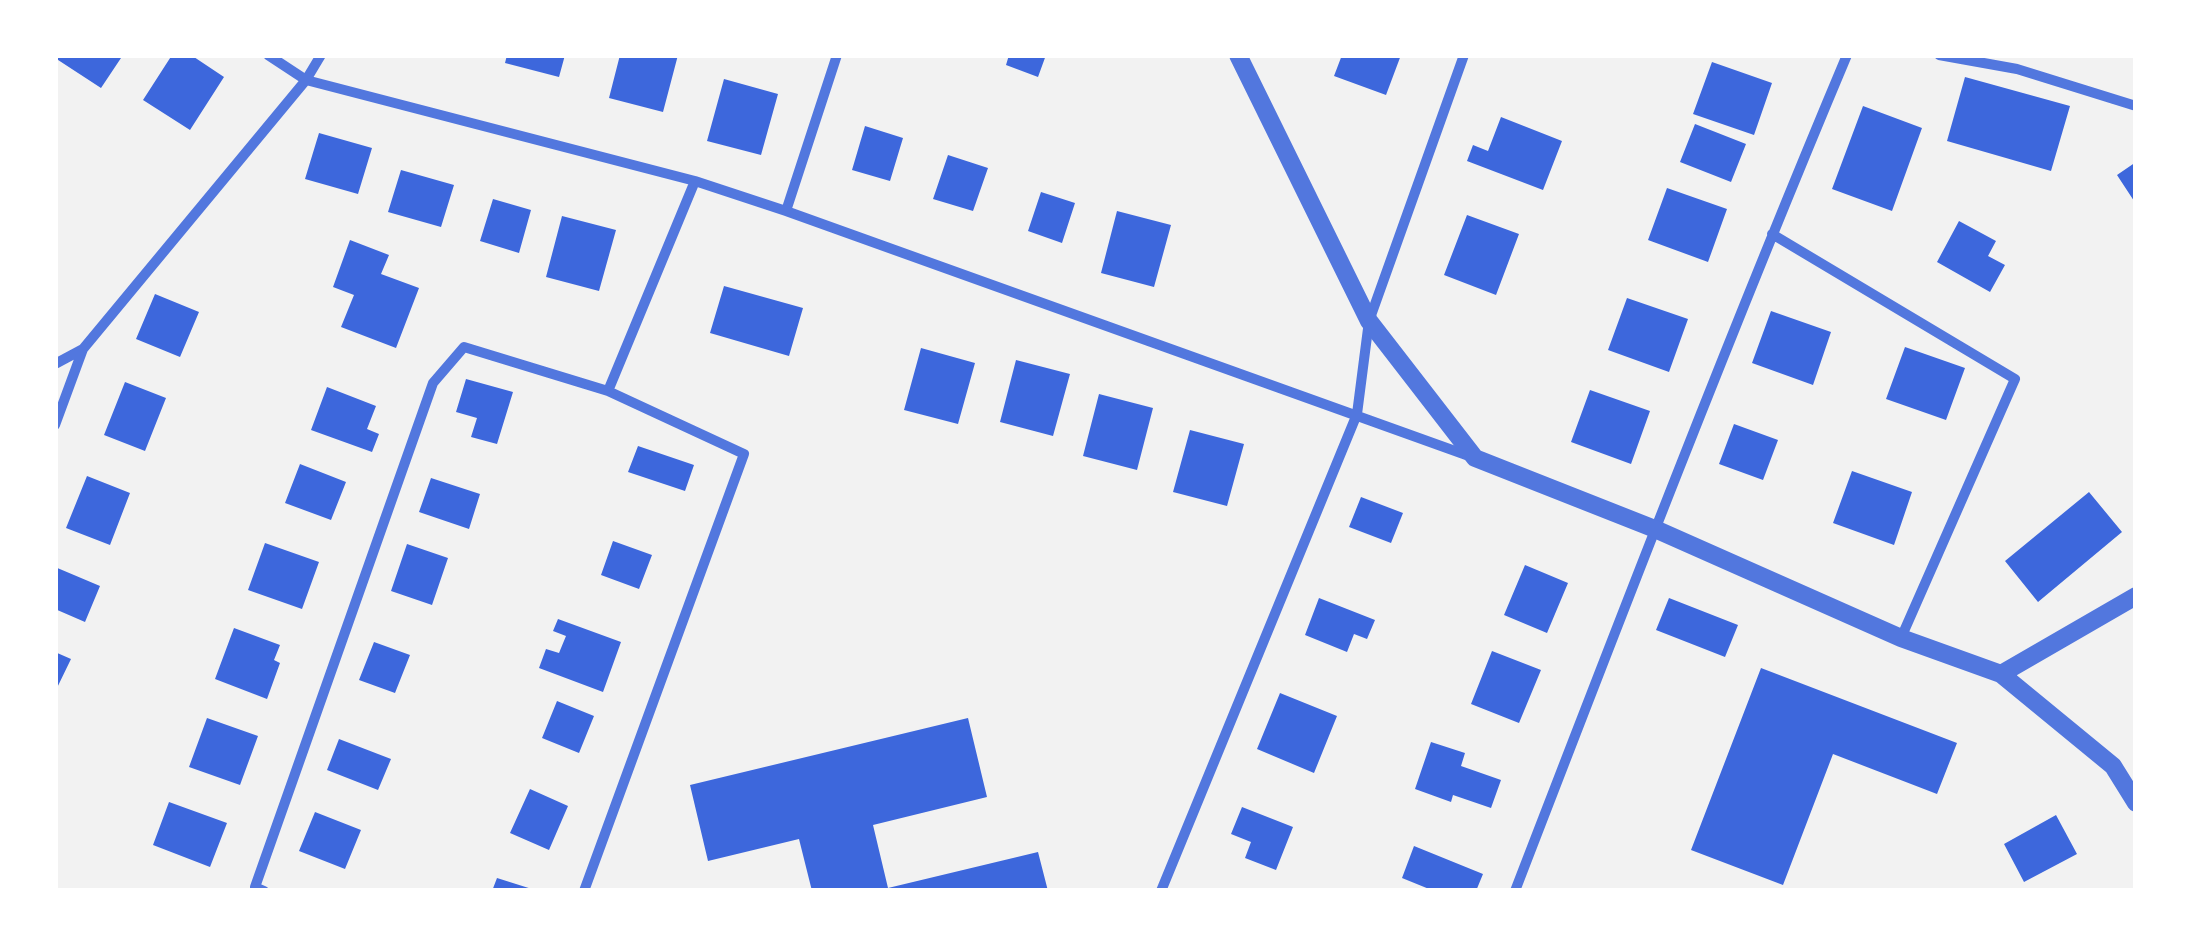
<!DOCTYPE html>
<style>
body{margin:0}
#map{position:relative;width:2191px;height:946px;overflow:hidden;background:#f2f2f2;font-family:"PT Sans Narrow",sans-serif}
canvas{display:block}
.frame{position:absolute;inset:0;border:58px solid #fff;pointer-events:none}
</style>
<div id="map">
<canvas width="2191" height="946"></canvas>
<div class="frame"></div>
</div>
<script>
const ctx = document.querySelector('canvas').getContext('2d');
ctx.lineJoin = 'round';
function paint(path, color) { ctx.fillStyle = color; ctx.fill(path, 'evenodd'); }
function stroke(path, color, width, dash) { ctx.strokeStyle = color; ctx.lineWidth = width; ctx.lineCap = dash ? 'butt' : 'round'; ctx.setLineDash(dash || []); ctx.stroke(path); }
const building = new Path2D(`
 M57 55H123L101 88 55 58Z
 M172 55H191L224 77 190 130 143 100Z
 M507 55H565L559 77 505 63Z
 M620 55H678L663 112 609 98Z
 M1009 55H1046L1038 77 1006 65Z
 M1342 55H1401L1386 95 1334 76Z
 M1712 62 1772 83 1754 135 1693 114Z
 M1965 77 2070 106 2051 171 1947 141Z
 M724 79 778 94 761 155 707 141Z
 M1863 106 1922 128 1892 211 1832 189Z
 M1501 117 1562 141 1543 190 1467 161 1473 145 1488 151Z
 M1695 124 1746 144 1731 182 1680 162Z
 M865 126 903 138 890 181 852 170Z
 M319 133 372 148 358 194 305 179Z
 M948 155 988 168 973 211 933 199Z
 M2136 162V204L2117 175Z
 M401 170 454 185 441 227 388 212Z
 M1667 188 1727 209 1708 262 1648 240Z
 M1041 192 1075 203 1062 243 1028 231Z
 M493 199 531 210 519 253 480 241Z
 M1117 211 1171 225 1154 287 1101 273Z
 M1467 215 1519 234 1496 295 1444 275Z
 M562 216 616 230 599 291 546 277Z
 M1959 221 1996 241 1988 256 2005 265 1990 292 1937 262Z
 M350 240 389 255 381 274 419 288 396 348 341 327 354 295 333 287Z
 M724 286 803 308 789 356 710 333Z
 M155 294 199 312 180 357 136 339Z
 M1627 298 1688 319 1669 372 1608 350Z
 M1771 311 1831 332 1813 385 1752 363Z
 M1905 347 1965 368 1946 420 1886 399Z
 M921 348 975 363 958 424 904 410Z
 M1016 360 1070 374 1053 436 1000 422Z
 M466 379 513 392 497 444 471 437 477 418 456 412Z
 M125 382 166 398 145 451 104 435Z
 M327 387 376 406 367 429 379 434 372 452 311 430Z
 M1590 390 1650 411 1631 464 1571 442Z
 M1099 394 1153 408 1137 470 1083 456Z
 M1734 424 1778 440 1763 480 1719 464Z
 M1190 430 1244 444 1227 506 1173 492Z
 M638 446 694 465 685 491 628 472Z
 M300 464 346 482 331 520 285 503Z
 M1852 471 1912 492 1894 545 1833 523Z
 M87 476 130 493 110 545 66 528Z
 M431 478 480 494 469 529 419 512Z
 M2089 492 2122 532 2038 602 2005 561Z
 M1361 497 1403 513 1391 543 1349 527Z
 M613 541 652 555 639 589 601 575Z
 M265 543 319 562 302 609 248 590Z
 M407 544 448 558 432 605 391 591Z
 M1525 565 1568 583 1547 633 1504 615Z
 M55 567 100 586 85 622 55 609Z
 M1319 598 1375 620 1367 639 1354 634 1347 652 1305 635Z
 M1669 598 1738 625 1725 657 1656 630Z
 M558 619 621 642 603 692 539 668 546 649 559 653 566 636 553 631Z
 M234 628 280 645 274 660 280 663 267 699 215 679Z
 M374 642 410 655 395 693 359 680Z
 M1492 651 1541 670 1519 723 1471 704Z
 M55 652 71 659 55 692Z
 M1761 668 1957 743 1937 794 1833 754 1783 885 1691 850Z
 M1280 693 1337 716 1314 773 1257 749Z
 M557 701 594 716 579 753 542 738Z
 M207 718 258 736 240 785 189 767Z
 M968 718 987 797 873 825 888 888 1038 852 1048 891H812L799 839 708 861 690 785Z
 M339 739 391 759 378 790 327 770Z
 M1431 742 1465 753 1461 766 1501 780 1491 808 1453 795 1451 802 1415 789Z
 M530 789 568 806 549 850 510 833Z
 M169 802 227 823 210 867 153 845Z
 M1242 807 1293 827 1276 870 1245 858 1251 842 1231 834Z
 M315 812 361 830 345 869 299 851Z
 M2056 815 2077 854 2024 882 2004 844Z
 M1414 846 1483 874 1476 891H1434L1402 878Z
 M497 878 535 890V891H492Z`);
const minor = new Path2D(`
 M268 55 306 80 695 181 786 211 1469 456
 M1939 55 2017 69 2136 106
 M786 211 837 55
 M1772 234 2015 379 1901 638
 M55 364 83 349
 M55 425 83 349 306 80 321 55
 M264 891 255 887 433 383 464 347 608 391 695 181
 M584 891 744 454 608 391
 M1161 891 1357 414 1369 321 1464 55
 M1515 891C1623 611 1731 331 1847 55`);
const tertiary = new Path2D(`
 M1238 55 1369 321 1475 458 1655 529 1901 638 2001 674 2113 766 2136 803
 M2001 674 2136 596`);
paint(building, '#3d67dc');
stroke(minor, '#5277de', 10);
stroke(tertiary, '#5277de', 18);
</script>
